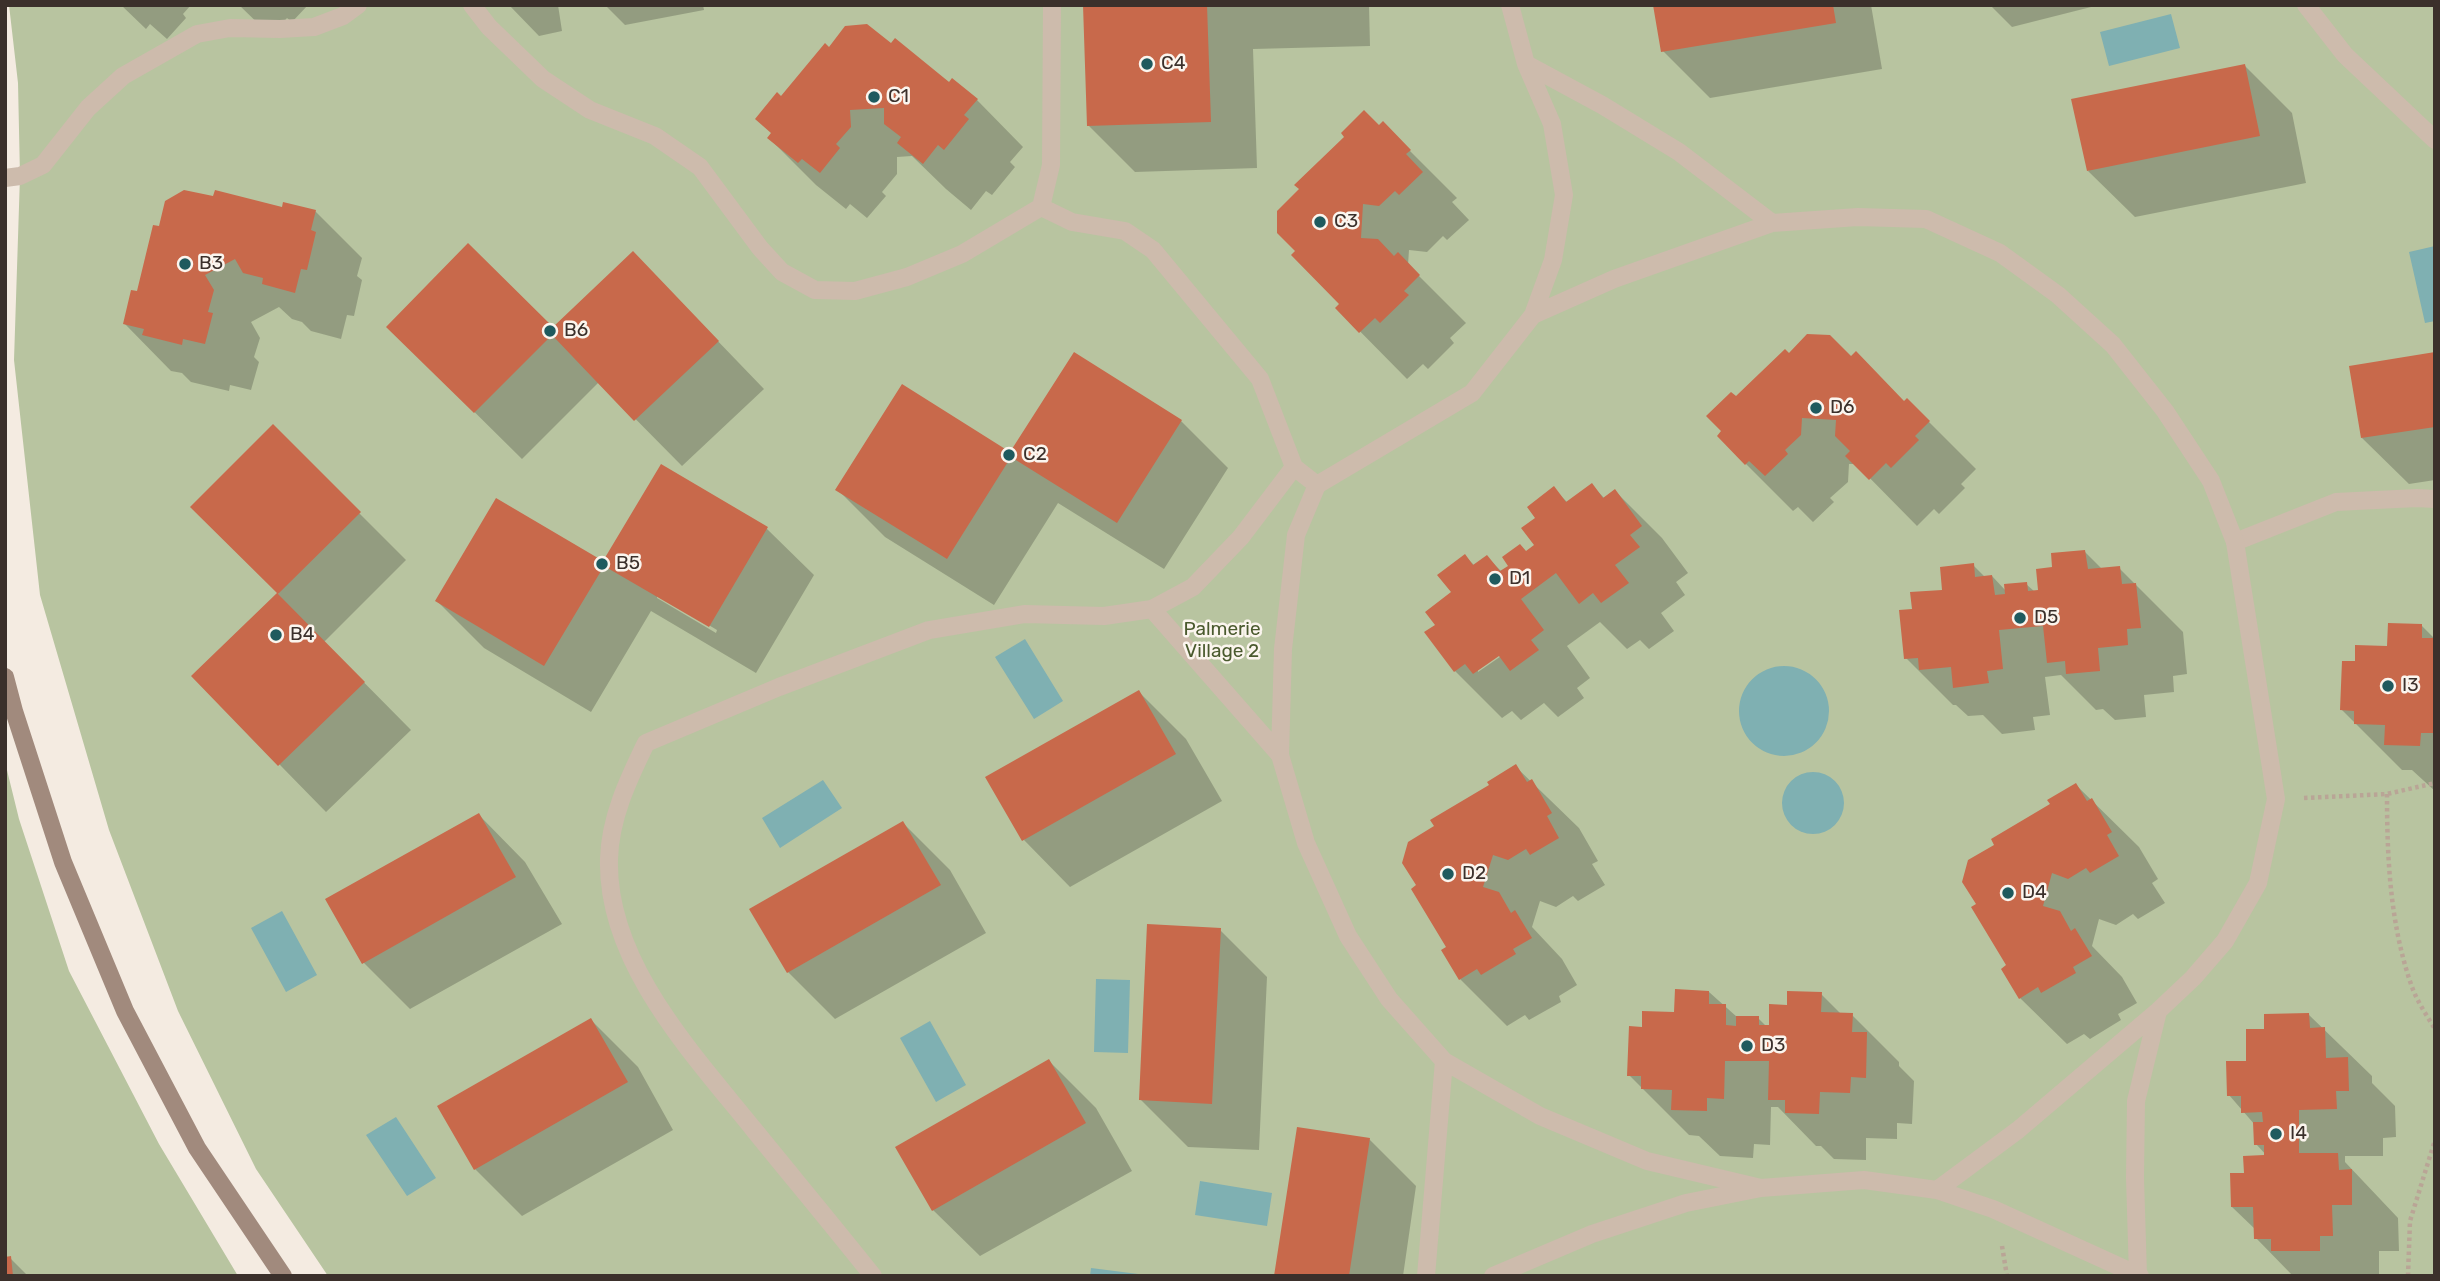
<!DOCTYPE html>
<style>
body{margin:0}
#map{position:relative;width:2440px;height:1281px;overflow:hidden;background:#f4ebe1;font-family:Rubik,sans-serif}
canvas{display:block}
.frame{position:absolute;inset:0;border:7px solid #3b302b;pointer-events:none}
</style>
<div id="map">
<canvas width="2440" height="1281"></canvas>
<div class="frame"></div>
</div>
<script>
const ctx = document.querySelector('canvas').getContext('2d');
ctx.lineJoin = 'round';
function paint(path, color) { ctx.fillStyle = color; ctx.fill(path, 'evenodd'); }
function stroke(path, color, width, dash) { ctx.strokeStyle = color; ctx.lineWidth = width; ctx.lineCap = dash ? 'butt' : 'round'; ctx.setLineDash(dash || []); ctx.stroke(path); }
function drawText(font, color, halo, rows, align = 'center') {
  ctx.font = font + ' Rubik,sans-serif'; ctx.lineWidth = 5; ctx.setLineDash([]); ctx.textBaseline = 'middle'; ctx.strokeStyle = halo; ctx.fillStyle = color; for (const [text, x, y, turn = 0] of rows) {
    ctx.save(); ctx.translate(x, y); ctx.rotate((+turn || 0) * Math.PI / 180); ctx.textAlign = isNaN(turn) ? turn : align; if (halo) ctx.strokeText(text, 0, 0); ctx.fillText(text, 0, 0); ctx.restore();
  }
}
const green = new Path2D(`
 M9 5H2433L2435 9V1276H328L256 1169 178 1011 109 830 40 595 14 360 20 176 18 83Z
 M5 762 19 819 69 971 159 1144 238 1276H5Z`);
const water = new Path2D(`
 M2171 14 2180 48 2109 66 2100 32Z
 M2435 246V321L2425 323 2409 252Z
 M1025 639 1063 701 1034 719 995 657Z
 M1739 711a45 45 0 1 1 90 0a45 45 0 1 1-90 0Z
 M1782 803a31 31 0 1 1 62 0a31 31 0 1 1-62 0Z
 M823 780 842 808 780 848 762 818Z
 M282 911 317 975 286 992 251 928Z
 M1096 979 1130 980 1128 1053 1094 1052Z
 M930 1021 966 1085 936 1102 900 1038Z
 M396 1117 436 1178 407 1196 366 1135Z
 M1200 1181 1272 1193 1267 1226 1195 1215Z
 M1091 1268 1154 1276H1090Z`);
const shadow = new Path2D(`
 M121 5H191L183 14 186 18 167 39 150 24 146 29Z
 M239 5H308L292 22 287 18 271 36Z
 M509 5H558L562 31 539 36Z
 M605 5H703L704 10 625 25Z
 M1085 5H1369L1370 46 1253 49 1257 168 1135 172 1088 125Z
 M1655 5H1871L1882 69 1710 98 1663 51Z
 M1990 5H2099L2012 27Z
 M891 45 977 100 1023 147 1010 162 1015 167 992 195 986 191 971 210 946 189 912 156 897 157V174L882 192 886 196 867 218 850 204 846 209 816 185 769 138 772 134 781 98 830 49Z
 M2245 66 2292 113 2306 183 2135 217 2088 171Z
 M1383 124 1457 198 1452 202 1469 220 1447 240 1443 236 1427 252 1409 250 1408 265 1466 323 1450 338 1454 343 1428 369 1423 364 1407 379 1337 308 1342 304 1294 255Z
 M284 209 315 211 362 258 357 276 362 280 354 316 347 315 341 339 311 331 302 322 292 319 279 307 251 322 260 338 254 357 259 362 251 390 230 385 229 391 191 382 182 373 171 371 125 324 138 293Z
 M633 253 764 389 682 466 599 382 522 459 435 373 553 330Z
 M2435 354V480L2409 484 2362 438Z
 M1789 355 1851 358 1904 403 1907 400 1976 469 1961 484 1965 488 1939 514 1934 509 1917 526 1856 464H1849L1848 482 1830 498 1834 502 1813 522 1798 507 1793 511 1746 464 1736 398Z
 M1181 421 1228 468 1164 569 1058 503 994 605 885 537 838 490Z
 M273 427 406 560 324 642 411 730 326 812 193 676 279 593 192 507Z
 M662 466 767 529 814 575 756 673 651 611 591 712 484 648 437 601 604 564ZM657 594 717 630 716 633 657 598Z
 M1592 485 1605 499 1615 491 1662 538 1688 573 1676 582 1685 595 1661 613 1674 631 1649 649 1640 640 1627 649 1600 622 1567 646 1590 678 1577 688 1584 698 1558 717 1544 703 1521 720 1512 711 1502 718 1455 671 1437 625 1453 593 1465 556 1475 566 1487 557 1502 572 1536 546 1537 518 1554 489 1568 503ZM1505 649 1507 652 1478 672V668Z
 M2085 552 2103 570 2119 568 2183 632 2187 674 2173 676 2174 692 2144 695 2146 717 2115 720 2103 709 2096 710 2061 675 2045 677 2050 715 2033 717 2035 730 2002 734 1983 715 1968 716 1956 705H1953L1906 658 1914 610 1944 591 1973 565 1985 577 1992 576 2006 591 2026 584 2035 592H2040L2054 568Z
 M2422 626 2435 639V791L2412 770H2402L2342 710 2356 663 2389 648Z
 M1139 692 1186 739 1222 801 1070 887 1024 840Z
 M1516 767 1579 828 1598 861 1592 864 1605 885 1578 901 1573 896 1556 907 1540 901 1532 927 1562 959 1577 985 1559 996 1561 1002 1529 1020 1525 1015 1507 1026 1460 979 1448 947 1419 886 1436 826Z
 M2076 785 2139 847 2158 879 2152 883 2165 903 2138 919 2133 914 2116 925 2099 919 2092 946 2122 977 2137 1003 2118 1014 2121 1020 2090 1039 2084 1034 2067 1044 2020 998 2009 966 1979 904 1996 845Z
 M479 815 525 862 562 924 410 1009 363 962Z
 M903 823 950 870 986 933 835 1019 788 972Z
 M1220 930 1267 977 1259 1150 1188 1147 1141 1100Z
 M1709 992 1737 1017 1758 1018 1767 1027 1788 1006 1821 994 1841 1014 1852 1015 1899 1062V1066L1914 1081 1912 1124 1897 1123V1139L1866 1138V1160L1834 1159 1821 1146H1816L1778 1107H1771L1770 1145 1754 1144 1753 1158 1720 1156 1699 1136 1689 1135 1629 1075 1643 1029 1676 1014Z
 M2309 1015 2372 1076V1083L2395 1106 2396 1137 2383 1138V1156H2345V1162L2398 1218 2399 1251H2379V1276H2293L2256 1238V1230L2232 1207 2246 1175 2268 1157 2256 1144 2255 1125 2229 1095 2266 1030Z
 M591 1020 638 1067 673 1130 522 1216 475 1169Z
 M1049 1061 1096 1108 1132 1171 980 1256 933 1210Z
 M1369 1139 1416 1186 1403 1276H1276Z
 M10 1258 28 1276H5Z`);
const building = new Path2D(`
 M1083 5H1207L1211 122 1087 126Z
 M1653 5H1833L1836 23 1661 52Z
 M867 24 891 43 895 38 949 82 952 78 978 99 964 115 969 119 944 150 938 145 923 164 897 143 901 137 884 124V108L850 110 851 127 836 144 840 148 820 173 802 159 798 163 767 138 771 133 755 119 777 92 781 96 825 43 829 47 845 26Z
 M2245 64 2260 136 2087 171 2071 99Z
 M1364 110 1379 125 1383 121 1411 150 1406 154 1423 172 1399 195 1395 191 1379 206 1363 204 1361 238 1378 239 1394 256 1398 252 1420 275 1404 291 1409 295 1380 323 1375 318 1359 333 1335 308 1339 304 1291 255 1295 251 1277 233V211L1299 189 1294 185 1344 137 1341 133Z
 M184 190 213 196 215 190 282 207 283 202 316 210 311 230 316 232 307 270 301 269 295 293 262 284 263 278 243 273 235 259 205 275 214 290 208 312 213 313 205 344 183 339 182 345 142 335 144 329 123 324 131 290 137 291 153 225 159 226 165 201Z
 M468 243 553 327 633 251 719 341 634 421 552 335 474 413 386 327Z
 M1807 334 1830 335 1851 356 1856 351 1904 401 1907 398 1930 421 1915 436 1919 440 1891 468 1886 463 1869 480 1845 456 1850 451 1835 436 1836 420 1802 418 1801 435 1785 450 1788 454 1765 476 1749 461 1745 465 1717 436 1721 431 1706 416 1731 392 1736 396 1785 349 1789 353Z
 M1074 352 1182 420 1117 523 1011 457 947 559 835 490 902 384 1010 452Z
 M2435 352V427L2361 438 2349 366Z
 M273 424 361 512 278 594 365 682 278 766 191 676 277 593 190 507Z
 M661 464 768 527 709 627 604 566 544 666 435 601 496 498 603 561Z
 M1592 483 1603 498 1615 489 1642 526 1630 535 1640 547 1615 565 1629 583 1601 603 1593 593 1579 604 1556 573 1521 599 1544 630 1531 640 1539 650 1510 671 1499 656 1473 674 1465 664 1454 672 1424 632 1435 625 1425 612 1451 592 1437 575 1465 554 1473 565 1487 555 1500 571 1508 566 1502 557 1520 544 1526 551 1534 545 1521 528 1535 518 1527 507 1554 486 1566 502Z
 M2085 550 2088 569 2120 566 2122 584 2136 583 2141 628 2127 629 2128 645 2098 648 2100 671 2066 674 2065 661 2047 663 2043 626 1999 630 2003 669 1987 671 1989 683 1953 688 1951 667 1919 670 1918 658 1904 659 1899 610 1912 609 1910 592 1942 590 1940 567 1974 563 1975 577 1992 575 1995 595 2005 594 2004 584 2027 582 2028 591 2038 590 2036 569 2052 567 2051 553Z
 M2388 623 2422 624V638H2435V733H2421L2420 746 2384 745 2385 725 2354 724V711L2340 710 2342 661H2355V645L2387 646Z
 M1139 690 1176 754 1022 841 985 777Z
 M1516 764 1527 782 1532 779 1552 813 1547 816 1559 838 1530 855 1526 849 1508 860 1493 855 1483 887 1499 892 1511 913 1515 910 1532 938 1513 949 1516 954 1481 975 1477 969 1459 980 1441 950 1446 947 1411 889 1416 885 1402 863 1408 842 1434 826 1430 820 1489 785 1487 782Z
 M2076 783 2087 801 2092 798 2112 832 2107 835 2119 856 2090 873 2086 868 2068 879 2052 873 2043 906 2060 911 2071 931 2075 928 2092 956 2073 967 2076 973 2041 993 2038 987 2019 999 2001 969 2006 965 1971 907 1976 904 1962 882 1968 860 1994 845 1991 839 2050 804 2047 800Z
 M479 813 516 877 362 964 325 899Z
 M903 821 941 885 787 973 749 909Z
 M1147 924 1221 928 1212 1104 1139 1100Z
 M1675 989 1709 991V1004H1726V1025L1736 1026V1016H1759V1025H1769V1004L1787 1005V991L1822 992 1821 1012 1853 1013 1852 1032H1867L1866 1078 1851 1077 1850 1093 1820 1092 1819 1114 1785 1113V1100H1768L1769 1061H1725L1724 1099 1707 1098V1111L1671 1110 1672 1090 1641 1089V1076H1627L1629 1026 1642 1027V1011L1674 1012Z
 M2309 1013 2310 1028 2325 1027 2326 1058 2348 1057 2349 1091H2336L2337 1109 2299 1110V1153H2338L2339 1170 2352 1169V1205H2332L2333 1236H2320V1251H2271V1239H2254L2253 1207H2231L2230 1173H2244L2243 1156 2264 1155V1145H2254L2253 1122H2263L2262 1112 2241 1113V1096H2227L2226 1061H2246V1029H2264V1014Z
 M591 1018 628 1082 474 1170 437 1106Z
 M1049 1059 1086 1123 932 1211 895 1147Z
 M1297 1127 1370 1138 1349 1276H1274Z
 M11 1256 13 1276H5V1257Z`);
const path = new Path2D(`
 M2387 794C2387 858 2390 925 2412 987 2417 1001 2427 1016 2435 1029
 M2304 798 2387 794 2435 783
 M2002 1246 2007 1276
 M2408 1276 2410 1221 2435 1140`);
const lane = new Path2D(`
 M2235 542 2336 502 2417 498 2435 499`);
const street = new Path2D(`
 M472 5 489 27 543 79 590 110 655 136 700 167 760 248 782 272 815 290 855 291 907 277 962 254 1041 207 1051 165 1052 5
 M2306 5 2345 55 2435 140
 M1526 64 1602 105 1679 152 1772 223
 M5 178 20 176 43 165 88 108 123 76 197 34 230 28 280 29 314 27 343 16 358 5
 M1041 207 1072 222 1125 231 1153 250 1260 379 1294 467
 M1533 315 1614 279 1772 223 1858 217 1926 219 2000 253 2058 295 2113 345 2165 411 2211 481 2235 542 2276 799 2258 883 2225 941 2193 978 2158 1011 2018 1130 1937 1190
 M1317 485 1296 535 1283 649 1280 755 1306 843 1348 936 1389 999 1444 1061 1540 1116 1647 1161 1761 1188
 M1152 609 1280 755
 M2138 1275 2135 1178 2136 1101 2158 1011
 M873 1276C834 1227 794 1179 755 1131 694 1055 606 963 609 859 610 818 628 780 646 743L779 687 929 630 1024 614 1104 616 1152 609 1193 587 1241 537 1294 467 1317 485 1472 393 1533 315 1553 260 1564 195 1552 124 1526 64 1510 5
 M1426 1276 1444 1061
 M1493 1276 1592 1234 1686 1203 1761 1188 1864 1180 1937 1190 1993 1209 2140 1276`);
const secondary = new Path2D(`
 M5 677 14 711 63 862 125 1011 197 1148 283 1276`);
const markers = [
 [1147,64,7,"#1f5a5e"],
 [874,97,7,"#1f5a5e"],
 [1320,222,7,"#1f5a5e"],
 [185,264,7,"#1f5a5e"],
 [550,331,7,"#1f5a5e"],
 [1816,408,7,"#1f5a5e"],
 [1009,455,7,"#1f5a5e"],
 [602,564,7,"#1f5a5e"],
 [1495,579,7,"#1f5a5e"],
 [2020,618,7,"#1f5a5e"],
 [276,635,7,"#1f5a5e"],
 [2388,686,7,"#1f5a5e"],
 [1448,874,7,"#1f5a5e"],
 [2008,893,7,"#1f5a5e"],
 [1747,1046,7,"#1f5a5e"],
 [2276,1134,7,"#1f5a5e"]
];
const poiNames = [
 ["C4",1161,64],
 ["C1",888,97],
 ["C3",1334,222],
 ["B3",199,264],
 ["B6",564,331],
 ["D6",1830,408],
 ["C2",1023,455],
 ["B5",616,564],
 ["D1",1509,579],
 ["D5",2034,618],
 ["B4",290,635],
 ["I3",2402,686],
 ["D2",1462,874],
 ["D4",2022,893],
 ["D3",1761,1046],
 ["I4",2290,1134]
];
const parkNames = [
 ["Palmerie",1222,630],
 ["Village 2",1222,652]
];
paint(green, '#b8c4a0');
paint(water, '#7fb0b2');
paint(shadow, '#0003');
paint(building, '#c8694b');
stroke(path, '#b9a596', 4.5, [3.5, 3.5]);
stroke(lane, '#cdbbac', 18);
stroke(street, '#cdbbac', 18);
stroke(secondary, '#a18a7d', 18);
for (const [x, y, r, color] of markers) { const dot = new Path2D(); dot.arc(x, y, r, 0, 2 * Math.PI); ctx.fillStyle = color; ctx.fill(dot); stroke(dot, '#fbf5ee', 2.5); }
drawText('19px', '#3b302b', '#fbf5ee', poiNames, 'left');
drawText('19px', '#4a5a2e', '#fbf5ee', parkNames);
</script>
